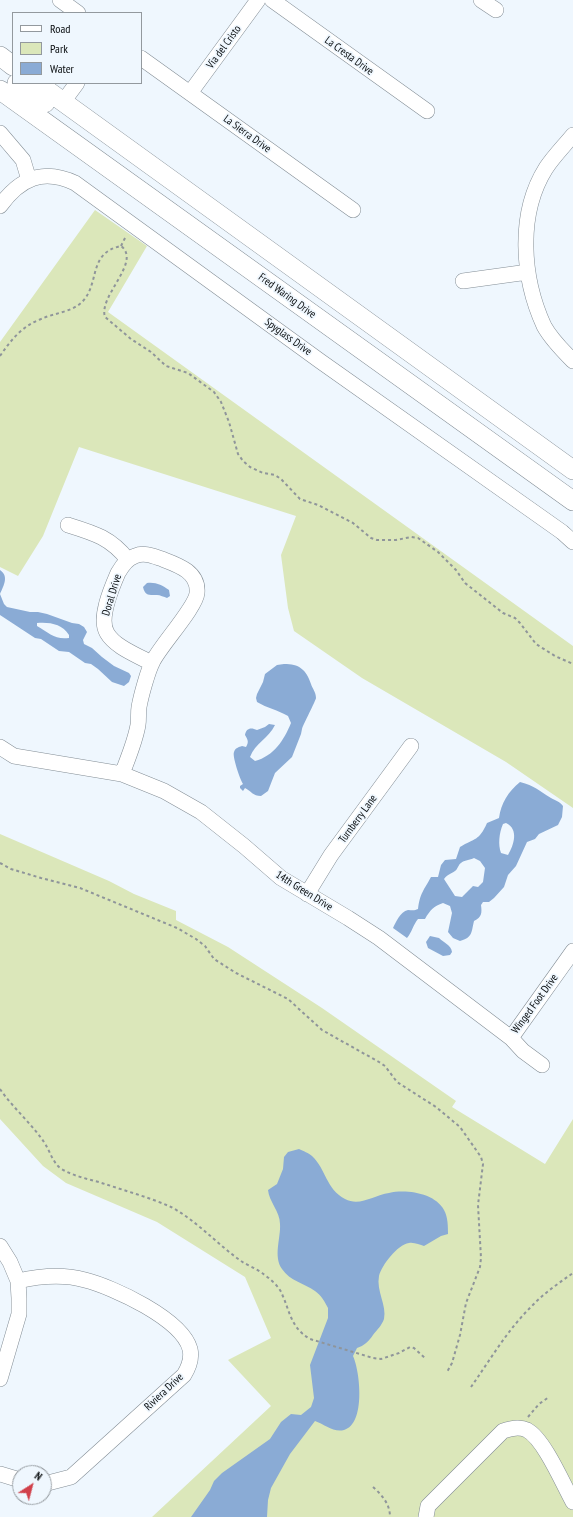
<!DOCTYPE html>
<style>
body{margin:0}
#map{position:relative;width:573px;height:1517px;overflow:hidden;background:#eff7fe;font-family:"PT Sans Narrow",sans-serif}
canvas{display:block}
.legend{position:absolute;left:12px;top:12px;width:130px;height:72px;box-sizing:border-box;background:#eff7fe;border:1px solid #93999e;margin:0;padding:5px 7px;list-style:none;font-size:12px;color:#080c0e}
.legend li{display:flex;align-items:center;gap:8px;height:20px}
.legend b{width:20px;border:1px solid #93999e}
.north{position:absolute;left:12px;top:1465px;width:40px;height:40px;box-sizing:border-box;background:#eff7fe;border:1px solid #93999e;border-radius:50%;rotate:36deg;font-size:11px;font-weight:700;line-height:16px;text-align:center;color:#080c0e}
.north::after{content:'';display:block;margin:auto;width:14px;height:18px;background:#d1414b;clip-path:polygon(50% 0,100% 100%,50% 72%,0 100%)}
</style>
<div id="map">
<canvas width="573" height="1517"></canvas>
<ul class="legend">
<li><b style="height:5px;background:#fff"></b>Road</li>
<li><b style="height:11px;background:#dbe7ba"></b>Park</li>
<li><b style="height:11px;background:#8aabd5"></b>Water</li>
</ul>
<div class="north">N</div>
</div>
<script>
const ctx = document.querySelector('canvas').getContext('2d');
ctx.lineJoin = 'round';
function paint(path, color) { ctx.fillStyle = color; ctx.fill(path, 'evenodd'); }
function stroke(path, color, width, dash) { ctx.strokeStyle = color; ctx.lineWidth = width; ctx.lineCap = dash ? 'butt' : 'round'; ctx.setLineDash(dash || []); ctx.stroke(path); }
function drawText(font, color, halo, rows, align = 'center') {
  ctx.font = font + ' "PT Sans Narrow",sans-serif'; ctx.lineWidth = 3.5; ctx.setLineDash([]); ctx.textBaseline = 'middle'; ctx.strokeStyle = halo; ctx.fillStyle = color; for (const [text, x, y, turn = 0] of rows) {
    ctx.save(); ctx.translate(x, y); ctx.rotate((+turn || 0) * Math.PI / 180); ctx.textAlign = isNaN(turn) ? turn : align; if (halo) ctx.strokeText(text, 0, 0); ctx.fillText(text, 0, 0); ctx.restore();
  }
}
const green = new Path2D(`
 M95 210 147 246 108 312 573 646V808L506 762 362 678 294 631 288 608 281 555 296 516 79 447 43 536 18 576 0 567V342Z
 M0 834 109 881 134 894 176 911V920L228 947 322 1008 456 1101 452 1107 545 1164 573 1119V1517H152L271 1406 228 1360 271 1338 245 1277 157 1222 66 1183 43 1166 0 1119Z`);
const water = new Path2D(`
 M0 570C9 576 4 585 0 594L4 604 7 607 30 612H38L47 614 72 623 79 624 84 627 87 632 83 640 84 644 92 648 102 657 114 666 129 673 131 676 129 682 124 686 112 682 98 669 91 664 85 663 69 652 59 651 41 639 35 638 0 615ZM37 623C50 622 62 624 69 635V638C55 640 49 633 37 626Z
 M147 583C156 582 162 585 169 590L170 596 167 598C164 597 160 595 157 595 149 595 145 596 143 587Z
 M284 664C299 664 306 669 311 684 312 688 316 692 316 698 316 700 303 725 302 729L301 734 292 757 275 773 268 791 261 796C253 796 251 791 245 788L243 791 240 788V786L243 784C240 779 232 756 234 752 235 748 239 747 242 746L246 747C249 742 248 740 245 735 246 728 251 727 257 730L265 727 269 724 275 725C269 738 255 743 250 757L255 761C274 756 284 740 291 723L288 716C278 710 267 708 257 702L256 698 257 694 263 682 265 674 277 665Z
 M520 782C535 786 538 790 551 798 556 801 559 801 563 806L562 817 558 825 539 834 535 839 527 842 516 866 508 875 504 887 494 898 489 902H483L481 905C482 913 482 917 474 921 471 933 473 937 460 941L453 938 448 932 452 913 450 906 443 903C434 906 430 910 425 919H418C413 925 412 932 407 938L393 928C396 922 400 912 408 910 412 910 414 911 418 909 420 893 424 890 431 877H438L441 865 445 860 456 859 460 847C475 838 479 841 487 823L499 818C501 803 508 792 520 782ZM506 823C519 829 514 845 508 855L501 853C498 845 499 833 503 824ZM474 858 480 861 485 868 483 882 478 887 473 886 462 897 455 896 444 879C448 874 451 874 455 871 458 869 458 865 461 863 464 860 470 860 474 858Z
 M430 936 439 938C444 943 451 945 452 952L450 955 443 956 428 948 426 942Z
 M299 1149C303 1151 309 1153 312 1156 326 1169 326 1189 345 1199 360 1207 374 1195 389 1193 406 1189 435 1193 444 1210 448 1217 448 1227 448 1234L441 1236 424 1246C420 1245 414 1242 409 1243 397 1245 382 1265 379 1276 376 1291 387 1305 384 1319 382 1325 377 1330 373 1335 369 1341 364 1346 357 1348L353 1356C360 1371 366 1424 344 1430 334 1433 324 1424 315 1421L290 1454 271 1488 268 1500 267 1517H191L210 1490 214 1481 222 1473 270 1439 281 1422 291 1414 301 1415 311 1407 314 1398 310 1365 328 1318V1308C325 1302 321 1295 315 1291 304 1283 290 1281 282 1269 273 1256 281 1238 280 1224 280 1211 269 1202 268 1190L277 1184 283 1169 284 1157 288 1152Z`);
const path = new Path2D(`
 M121 246 126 236
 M0 356C11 340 22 326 41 319 54 313 73 312 83 301 100 282 88 253 121 246 142 262 98 296 105 317L131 339 151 352 166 366 188 373 214 392 221 402 229 422 238 454 243 461 250 467 263 473 275 475 281 479 300 499 318 505 353 523 371 538 377 540H396L411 537 418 538 438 552 456 570 465 583 503 613 515 618 520 623 536 644 555 656 573 664
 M0 863 11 869 41 878 80 888 177 928 196 939 205 946 214 959 236 973 288 999 322 1030 379 1062 385 1066 397 1082 436 1107 460 1127 481 1157 483 1164 478 1205 481 1258 480 1267 466 1303 460 1335 452 1363 447 1372
 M0 1089C13 1108 31 1123 44 1142 50 1151 52 1161 60 1168 74 1177 90 1179 105 1184 126 1191 151 1198 171 1207 197 1221 217 1244 241 1261 247 1265 255 1268 262 1273 269 1278 279 1286 282 1294 290 1312 291 1328 310 1339L373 1358 381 1359 399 1353 410 1347 414 1348 425 1358
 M471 1387C490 1360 508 1329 532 1306 544 1293 559 1283 573 1273
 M528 1417 539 1404 549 1397
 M373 1487C382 1495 390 1504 390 1517`);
const minor = new Path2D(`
 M60 0 78 13
 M272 0 427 111
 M481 0 496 10
 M141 58 353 210
 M190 93 258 0
 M63 102 77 83
 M0 133 23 160 29 180
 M573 135C564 146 554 156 546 168 517 214 522 278 544 326 551 339 563 351 573 361
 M0 206C20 178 43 168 75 183L320 361 562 532 573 542
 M463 281 528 272
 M68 525C94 533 111 538 128 560
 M0 747 14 756 122 774 164 791 201 812 244 846 281 878 348 918 379 938 511 1038 523 1051 542 1065
 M122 774C128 758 135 742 138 725 139 719 138 713 139 707 141 696 148 670 153 661 161 645 196 607 197 593 199 572 178 565 162 559 153 556 144 552 135 556 128 558 122 566 118 573 112 587 98 618 107 633 115 647 137 655 151 663
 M307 894 331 855 411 746
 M511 1038 573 951
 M0 1246 10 1262 18 1281 19 1298V1314L0 1379
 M18 1281C40 1276 63 1274 85 1280 113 1287 182 1319 190 1349 192 1358 189 1367 184 1375L71 1477 44 1484
 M0 1474 20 1480
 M426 1517 428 1506 503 1431C511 1428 519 1426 527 1430 544 1439 563 1484 573 1502`);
const major = new Path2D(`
 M0 56 13 66
 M17 83 45 103
 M37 83 573 470
 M0 90 573 501`);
const streetNames = [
 ["Via del Cristo",224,47,-54],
 ["La Cresta Drive",349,56,36],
 ["La Sierra Drive",247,134,36],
 ["Fred Waring Drive",287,296,36],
 ["Spyglass Drive",288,337,36],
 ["Doral Drive",112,595,-73],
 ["Turnberry Lane",358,819,-54],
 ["14th Green Drive",304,891,32],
 ["Winged Foot Drive",535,1004,-54],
 ["Riviera Drive",164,1392,-43]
];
paint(green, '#dbe7ba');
paint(water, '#8aabd5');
stroke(minor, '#838d95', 16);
stroke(major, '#838d95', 20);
stroke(path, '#8f959a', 2, [3, 3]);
stroke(minor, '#fff', 15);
stroke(major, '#fff', 19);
drawText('11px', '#080c0e', '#eff7fe', streetNames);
</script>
